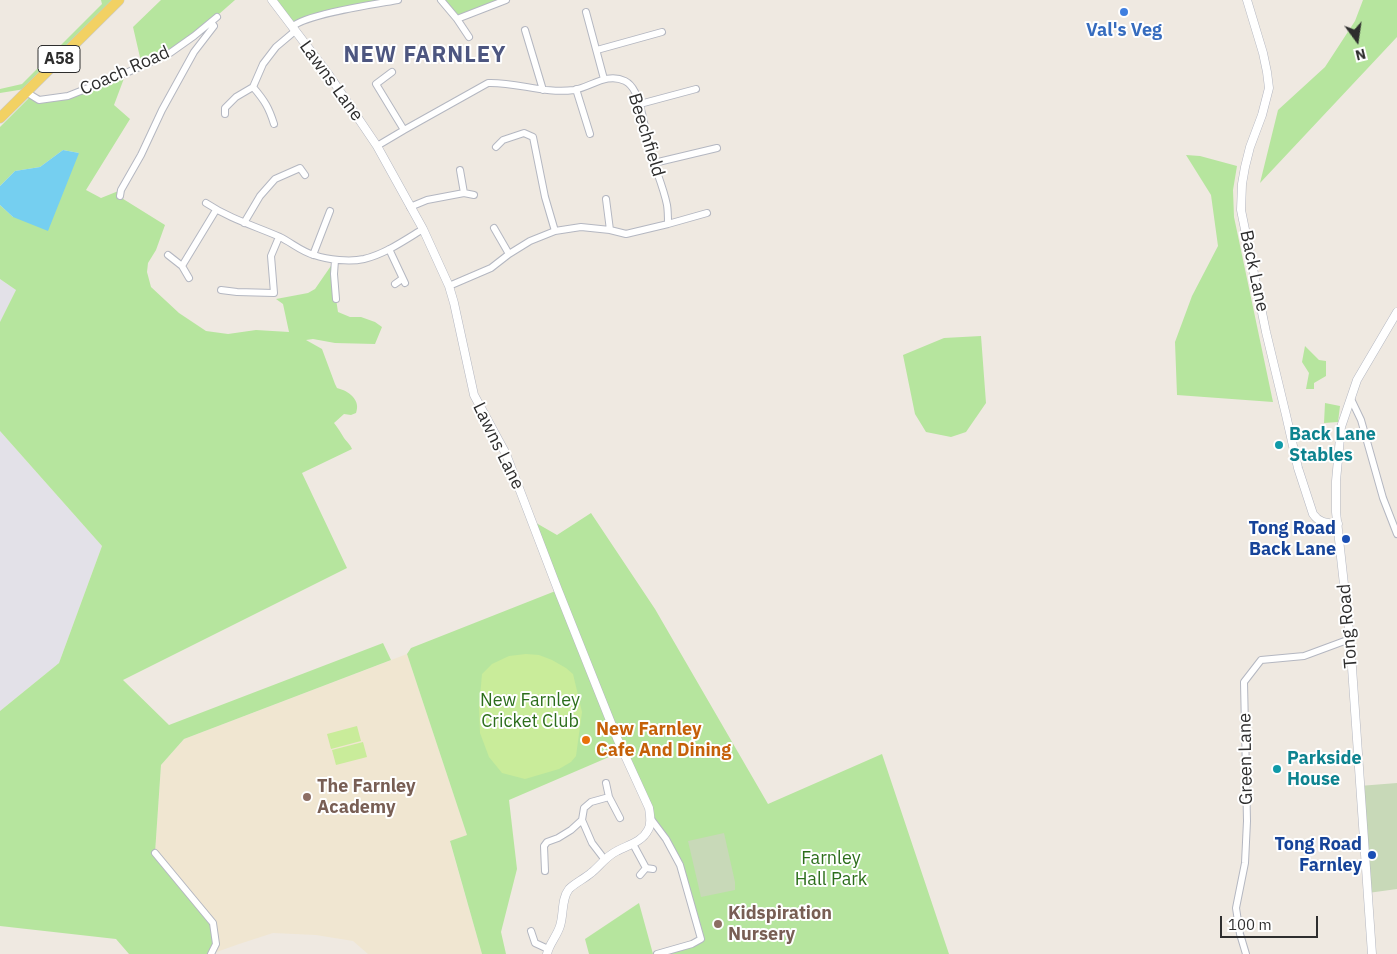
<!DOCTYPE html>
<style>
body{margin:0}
#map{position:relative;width:1397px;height:954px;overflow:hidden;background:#efe9e1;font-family:"IBM Plex Sans",sans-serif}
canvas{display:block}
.north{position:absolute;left:1332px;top:15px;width:50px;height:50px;-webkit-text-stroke:4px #fff;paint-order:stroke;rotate:166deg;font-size:14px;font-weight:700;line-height:20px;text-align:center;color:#2e2e2e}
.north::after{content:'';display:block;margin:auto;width:18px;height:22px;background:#2e2e2e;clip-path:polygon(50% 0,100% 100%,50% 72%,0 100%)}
.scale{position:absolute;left:1220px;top:916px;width:98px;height:22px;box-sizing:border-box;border:2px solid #2e2e2e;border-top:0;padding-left:6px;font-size:15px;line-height:18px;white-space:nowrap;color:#2e2e2e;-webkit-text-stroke:4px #fff;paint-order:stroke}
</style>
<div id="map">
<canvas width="1397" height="954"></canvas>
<div class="north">N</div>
<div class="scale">100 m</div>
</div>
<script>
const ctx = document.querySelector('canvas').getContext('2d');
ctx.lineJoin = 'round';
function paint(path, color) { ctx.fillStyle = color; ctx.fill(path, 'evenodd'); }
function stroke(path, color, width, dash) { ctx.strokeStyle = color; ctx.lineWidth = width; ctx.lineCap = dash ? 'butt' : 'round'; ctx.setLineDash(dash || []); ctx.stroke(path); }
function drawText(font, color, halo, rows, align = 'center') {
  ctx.font = font + ' "IBM Plex Sans",sans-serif'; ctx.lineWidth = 4; ctx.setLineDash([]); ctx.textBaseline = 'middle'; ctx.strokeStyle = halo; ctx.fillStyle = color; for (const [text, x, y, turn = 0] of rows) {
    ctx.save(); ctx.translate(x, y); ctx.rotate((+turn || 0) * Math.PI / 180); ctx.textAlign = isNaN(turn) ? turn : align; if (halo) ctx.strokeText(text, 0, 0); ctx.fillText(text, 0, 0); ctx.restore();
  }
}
const industrial = new Path2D(`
 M0 279 16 290 0 322Z
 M0 431 102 546 59 663 0 711Z`);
const education = new Path2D(`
 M407 654 467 835 450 842 482 954H368L353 941 316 935 273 933 239 944 211 954 155 853 161 765 184 739Z`);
const green = new Path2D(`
 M101 0H114L25 89 0 93V89L22 84 102 4Z
 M161 0H235L194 36 142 66 133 27Z
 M272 0H386L321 15 292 27Z
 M441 0H506L457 19Z
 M1363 0H1397V37L1260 183 1278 110 1325 67 1355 21Z
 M126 73 114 105 130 119 86 190 101 198 121 190 120 197 165 225 156 250 148 263 147 272 151 287 179 313 206 331 228 334 256 330 289 332 283 304 276 299 308 293 315 289 335 260 336 299 338 312 350 317H361L375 322 382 327 375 344 335 343 313 339 306 340 322 349 335 384 337 388C349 391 361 400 356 413L351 415 344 414 334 423C338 428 341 433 344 438 347 442 350 444 352 449L302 473 347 568 123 680 169 725 383 643 391 660 184 739 161 765 155 853 213 923 216 944 211 954H129L116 939 0 926V711L59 663 102 546 0 431V322L16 290 0 279V205L13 217 79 153 63 150 40 167 15 171 0 186V127L31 96 39 100 68 96Z
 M1186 155 1200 156 1237 166 1233 190 1234 217 1273 402 1177 395 1175 342 1192 296 1218 246 1211 195Z
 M981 336 986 403 966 432 951 437 926 432 915 414 903 355 944 338Z
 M1305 346 1319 360 1326 361V376L1314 383V389H1306L1309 373 1302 362Z
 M1325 403 1340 406 1338 422 1324 423Z
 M591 513 655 609 768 804 882 754 949 954H657L701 939 680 865 659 830 623 751 509 800 517 869 501 932 506 954H482L450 841 467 835 407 654 411 648 558 590 531 520 557 535Z
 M639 903 653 954H589L585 939Z`);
const cemetery = new Path2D(`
 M1397 783V889L1368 893 1359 786Z
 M724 833 735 882V890L701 897 688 841Z`);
const pitch = new Path2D(`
 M526 654 539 655 552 660 566 668 573 674 582 712 576 756 571 762 559 769 525 779 502 773 489 757 480 733 479 708 482 674 492 664 509 656Z
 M357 726 361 741 331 749 327 734Z
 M363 742 367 757 336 765 332 750Z`);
const water = new Path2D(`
 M63 150 79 153 48 231 13 217 0 205V186L15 171 40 167Z`);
const minor = new Path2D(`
 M441 0 457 19 469 37
 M586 12 604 79
 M457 19 506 0
 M292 27C306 14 376 4 398 0
 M525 30 543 90
 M597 50 662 32
 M392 72 376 84 404 130
 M576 89 590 134
 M26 92 39 100 68 96 126 73 170 53 194 36 217 17
 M640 104 696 89
 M225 114V108L236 97 253 87
 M274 124C269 108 265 101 253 87L263 64 276 47 295 31
 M377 146 404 130 488 83C517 82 544 94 574 90 591 87 607 72 625 81 629 83 633 88 635 92 643 109 645 129 649 147 654 167 663 185 667 205 668 211 668 218 668 224L626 234 610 230 581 227 555 231 530 241 509 254 491 268 449 286
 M496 147 503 140 524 133 533 137 545 197 555 231
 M654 163 717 148
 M464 193 474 195
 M120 196 121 190 141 155 162 110 194 52 214 26 211 22
 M606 199 610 230
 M206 203C230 219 255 226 280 237 292 243 302 252 314 255 328 260 350 262 364 259 385 254 405 240 423 229
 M410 207 427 200 464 193 460 170
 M244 223 260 196 275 179 300 168 305 175
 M668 224 707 213
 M494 228 509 254
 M389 249 405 283
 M168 255 182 266
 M313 255 330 211
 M335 260 334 274 336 299
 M189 278 182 266 216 210
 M395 284 402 279
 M221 290 237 292 274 293 271 256 279 237
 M1351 399 1361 420 1383 498 1397 534
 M606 783 609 797
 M651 819 666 839 680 865 701 939 692 944 657 954
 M582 820 584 808 591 802 609 797 620 818
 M633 844 646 868 653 869
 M155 853 213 923 216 944 211 954
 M545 871 544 846 547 842 558 838 571 830 582 820 592 843 605 860
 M640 875 646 868
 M531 931 535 943 548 949
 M1246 954 1240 934 1236 908 1245 863 1247 821 1244 682 1261 660 1304 656 1350 639`);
const tertiary = new Path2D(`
 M272 0 329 75 377 146 423 229 449 286 454 303 474 395 506 454 558 590 617 738 649 808C650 815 652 824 648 830 642 842 628 845 617 851 606 856 600 866 591 873 584 879 575 883 569 889 561 899 564 914 560 926 557 936 549 944 547 954
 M1247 0 1263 53 1267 72 1269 88 1262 115 1250 147 1245 167 1242 184 1241 210 1266 332 1286 415 1298 468 1313 514C1319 523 1327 523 1338 524
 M1372 954 1350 639 1336 512V481L1341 427 1357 380 1397 312`);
const primary = new Path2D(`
 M0 118 119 0`);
const markers = [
 [1124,12,5,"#3f7fe0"],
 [1279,445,5,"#0f9aa8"],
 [1346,539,5,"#1a4fb4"],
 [586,740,5,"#e8710a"],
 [1277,769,5,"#0f9aa8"],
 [307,797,5,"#8d6e63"],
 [1372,855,5,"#1a4fb4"],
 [718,924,5,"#8d6e63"]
];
const shields = [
 [59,59,42]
];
const shieldNames = [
 ["A58",59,59]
];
const shopNames = [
 ["Val's Veg",1124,31]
];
const streetNames = [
 ["Coach Road",125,71,-24],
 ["Lawns Lane",331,81,54],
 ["Beechfield",646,135,73],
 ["Back Lane",1254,271,78],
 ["Lawns Lane",498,446,64],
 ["Tong Road",1348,626,-95],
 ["Green Lane",1246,759,-91]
];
const cultureNames = [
 ["Back Lane",1289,435],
 ["Stables",1289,456],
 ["Parkside",1287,759],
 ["House",1287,780]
];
const transitNames = [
 ["Tong Road",1336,529],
 ["Back Lane",1336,550],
 ["Tong Road",1362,845],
 ["Farnley",1362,866]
];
const parkNames = [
 ["New Farnley",530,701],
 ["Cricket Club",530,722],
 ["Farnley",831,859],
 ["Hall Park",831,880]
];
const foodNames = [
 ["New Farnley",596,730],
 ["Cafe And Dining",596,751]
];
const educationNames = [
 ["The Farnley",317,787],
 ["Academy",317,808],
 ["Kidspiration",728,914],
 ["Nursery",728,935]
];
const districtNames = [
 ["NEW FARNLEY",425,56]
];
paint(industrial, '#e3e1e8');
paint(education, '#f0e6d1');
paint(green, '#b6e59e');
paint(cemetery, '#c8d9b8');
paint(pitch, '#c9ec9a');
paint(water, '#75cff0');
stroke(minor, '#b4b7c1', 8);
stroke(tertiary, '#b4b7c1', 9);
stroke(primary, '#c9c9c9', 11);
stroke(minor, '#fff', 6);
stroke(tertiary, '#fff', 8);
stroke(primary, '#f2d163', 10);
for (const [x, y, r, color] of markers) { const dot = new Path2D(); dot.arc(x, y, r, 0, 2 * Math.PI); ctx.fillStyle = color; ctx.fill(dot); stroke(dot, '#fff', 2); }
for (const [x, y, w] of shields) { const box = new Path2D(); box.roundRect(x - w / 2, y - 13.5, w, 27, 4); ctx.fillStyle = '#fff'; ctx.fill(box); stroke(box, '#2e2e2e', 1); }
drawText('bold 16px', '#2e2e2e', null, shieldNames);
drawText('bold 18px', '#366cbe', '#fff', shopNames);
drawText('18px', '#2e2e2e', '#fff', streetNames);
drawText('bold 18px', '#0d838f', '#fff', cultureNames, 'left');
drawText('bold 18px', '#164399', '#fff', transitNames, 'right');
drawText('18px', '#2c6e1b', '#fff', parkNames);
drawText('bold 18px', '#c56008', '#fff', foodNames, 'left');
drawText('bold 18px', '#785e54', '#fff', educationNames, 'left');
ctx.letterSpacing = '1px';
drawText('bold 22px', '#4d5680', '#fff', districtNames);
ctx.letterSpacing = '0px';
</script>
